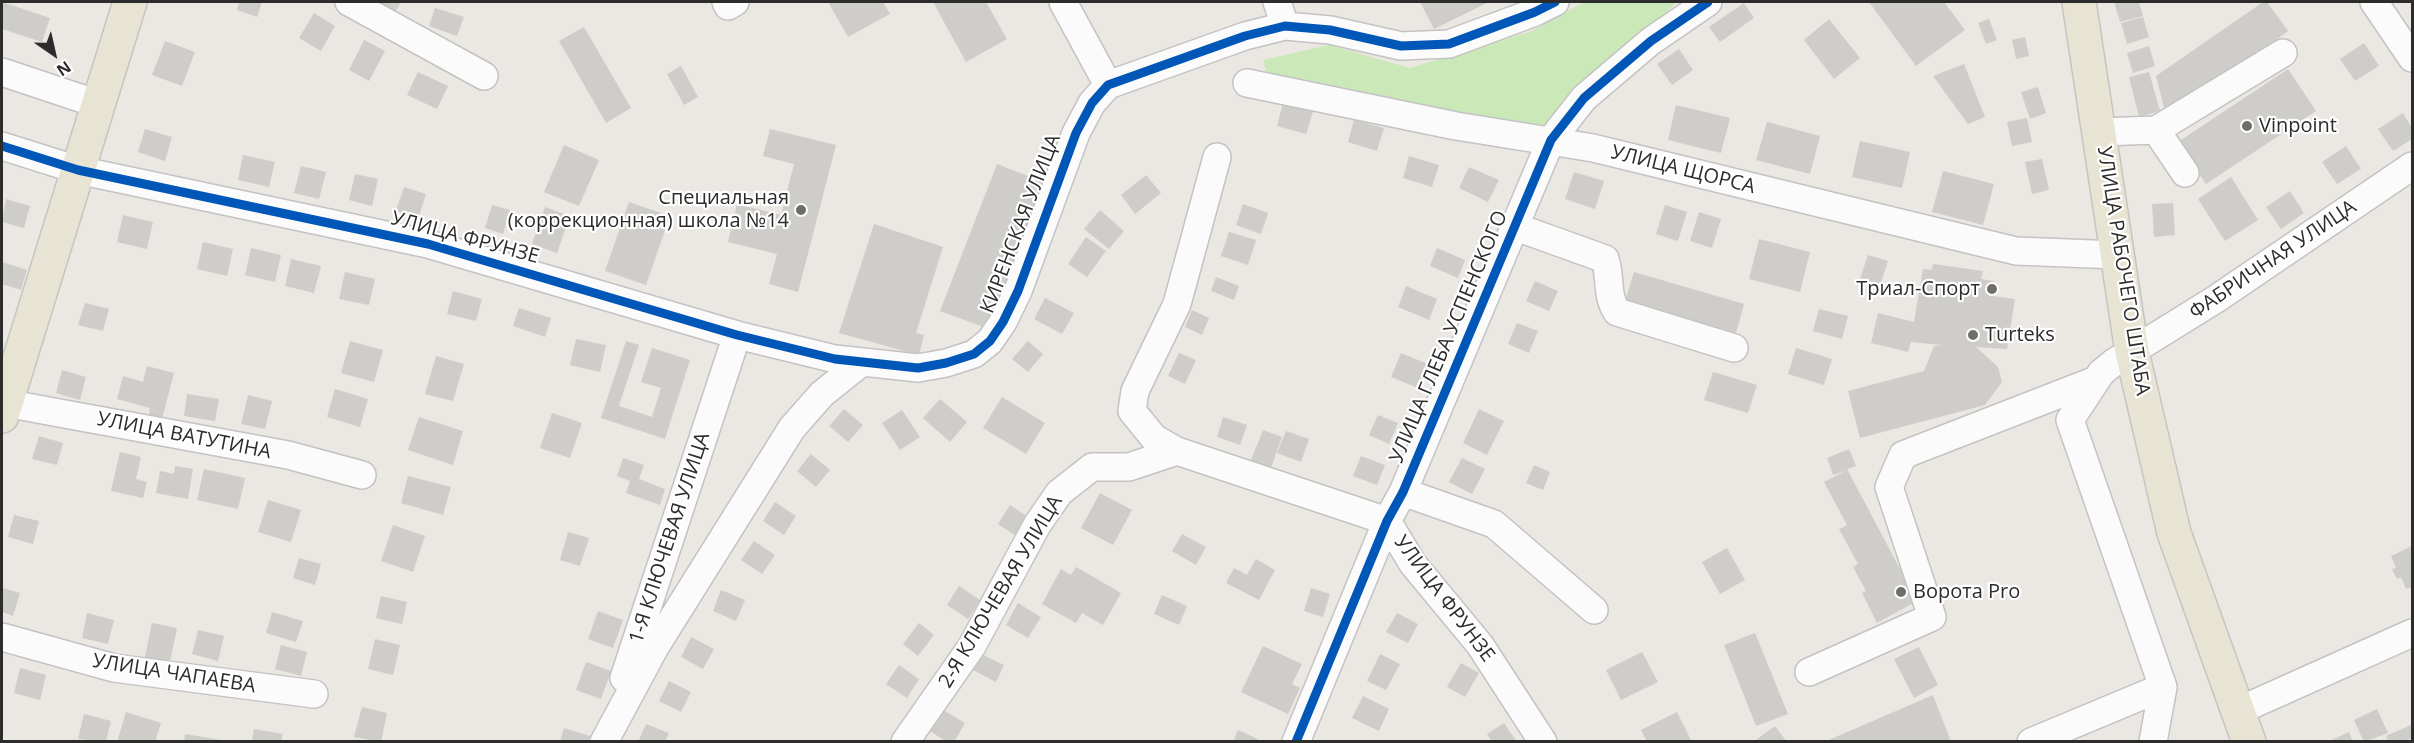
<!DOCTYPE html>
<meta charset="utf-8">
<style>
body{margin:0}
#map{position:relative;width:2414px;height:743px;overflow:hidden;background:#ebe7e2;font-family:"Open Sans",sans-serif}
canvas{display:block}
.frame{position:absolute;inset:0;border:3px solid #2c2c2c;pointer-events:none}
.north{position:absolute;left:24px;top:24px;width:60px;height:60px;-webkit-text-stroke:4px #fff;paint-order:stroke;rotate:146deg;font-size:16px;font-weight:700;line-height:24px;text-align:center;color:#2c2c2c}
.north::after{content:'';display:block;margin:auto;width:21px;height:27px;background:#2c2c2c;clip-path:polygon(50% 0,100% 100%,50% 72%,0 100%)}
</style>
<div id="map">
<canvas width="2414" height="743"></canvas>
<div class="frame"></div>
<div class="north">N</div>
</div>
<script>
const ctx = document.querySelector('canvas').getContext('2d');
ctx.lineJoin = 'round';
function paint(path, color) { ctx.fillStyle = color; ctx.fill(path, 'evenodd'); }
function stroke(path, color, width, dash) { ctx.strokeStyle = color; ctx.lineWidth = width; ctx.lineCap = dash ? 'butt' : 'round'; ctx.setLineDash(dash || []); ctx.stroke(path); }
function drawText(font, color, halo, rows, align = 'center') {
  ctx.font = font + ' "Open Sans",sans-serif'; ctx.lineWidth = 4.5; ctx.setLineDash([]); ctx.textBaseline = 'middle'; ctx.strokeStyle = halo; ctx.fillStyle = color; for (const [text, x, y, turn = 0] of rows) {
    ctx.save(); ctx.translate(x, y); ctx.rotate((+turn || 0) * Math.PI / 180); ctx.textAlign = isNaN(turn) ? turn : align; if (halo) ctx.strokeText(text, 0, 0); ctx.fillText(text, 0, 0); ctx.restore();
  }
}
const green = new Path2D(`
 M1584 2H1677L1541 127 1268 78 1263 60 1329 45 1410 68 1532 31Z`);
const building = new Path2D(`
 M2 2 50 18 42 42 2 29Z
 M239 2H262L257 17 237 10Z
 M371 2H401L394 14Z
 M828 2H883L890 14 848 37Z
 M933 2H986L1007 39 966 62Z
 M1420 2H1489L1434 29Z
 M1869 2H1944L1965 30 1916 66Z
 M2114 2H2139L2143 16 2120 22Z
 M2263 2H2267L2288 31 2167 119 2156 76Z
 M1744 3 1754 18 1720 42 1709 27Z
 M435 8 464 17 457 36 429 26Z
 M314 13 335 26 321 51 299 38Z
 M2143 17 2149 37 2127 44 2121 23Z
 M1829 19 1860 58 1834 79 1804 40Z
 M1989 19 1997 40 1986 44 1978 23Z
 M584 27 631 108 606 123 559 41Z
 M2025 37 2029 56 2016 59 2012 40Z
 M364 40 385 51 369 81 349 70Z
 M165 41 195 52 182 86 152 75Z
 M2364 43 2379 66 2355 81 2340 59Z
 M2149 46 2155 66 2133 73 2127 53Z
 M1679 49 1693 70 1672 85 1657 64Z
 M1964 64 1985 117 1968 124 1933 76Z
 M681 66 698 97 684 105 667 74Z
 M2288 69 2316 111 2206 184 2178 142Z
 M418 72 448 86 437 109 407 95Z
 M2149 72 2160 111 2139 117 2129 77Z
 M2038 87 2046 113 2030 119 2021 92Z
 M1283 103 1313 112 1306 134 1277 126Z
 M1676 105 1730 118 1721 153 1668 140Z
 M2403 113 2412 128V139L2393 151 2378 129Z
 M2027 118 2032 142 2012 146 2007 122Z
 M1354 120 1384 128 1377 151 1348 142Z
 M1767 122 1820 136 1810 174 1756 160Z
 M145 129 172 137 165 161 138 152Z
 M770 129 836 145 798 292 769 284 777 254 728 242 737 204 781 215 794 164 763 156Z
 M1860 141 1910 152 1902 188 1852 177Z
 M564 145 599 160 579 206 544 192Z
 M2346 146 2361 169 2337 184 2322 162Z
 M243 155 275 162 269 187 238 180Z
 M1409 156 1439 165 1432 187 1403 178Z
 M2042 159 2049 190 2032 194 2025 162Z
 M997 164 1046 183 989 329 940 311Z
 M301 166 326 172 319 199 294 193Z
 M1469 167 1499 180 1488 202 1459 188Z
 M1943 171 1994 184 1983 225 1932 212Z
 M1574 172 1604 181 1595 209 1565 199Z
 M355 174 378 179 372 206 349 200Z
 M1146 175 1161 193 1135 214 1121 195Z
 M2231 177 2258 220 2225 241 2198 199Z
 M404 187 426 194 418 219 396 211Z
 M2290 191 2304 213 2281 229 2266 207Z
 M6 199 30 206 24 228 2 222Z
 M629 202 670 216 646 285 605 271Z
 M2173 203 2175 235 2154 237 2152 204Z
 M1243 204 1268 213 1261 234 1236 225Z
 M492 205 510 210 503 234 485 228Z
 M1665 205 1687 212 1678 241 1656 234Z
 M545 207 570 216 557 253 532 244Z
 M1100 210 1124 231 1109 249 1084 229Z
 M1699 212 1721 219 1712 248 1690 241Z
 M123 215 153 222 147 249 117 242Z
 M874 224 943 247 916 333 924 335 919 355 839 333Z
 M1229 232 1256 240 1248 265 1221 256Z
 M1086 237 1106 251 1087 277 1068 264Z
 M1759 239 1810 252 1800 292 1749 279Z
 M203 242 233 249 227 276 197 269Z
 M251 248 281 255 275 282 245 275Z
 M1437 248 1465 260 1458 278 1430 266Z
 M1868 255 1888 261 1880 285 1860 279Z
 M291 259 321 266 314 293 285 286Z
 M2 262 27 270 21 290 2 284Z
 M1933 264 1983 271 1981 279 1994 281 1992 296 2015 299 2007 349 1976 347 1998 367 2002 382 1985 405 1860 438 1848 391 1924 371 1934 346 1942 345 1911 342 1908 352 1871 343 1878 313 1914 322 1923 269 1932 270Z
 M345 272 375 279 369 305 339 299Z
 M1634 272 1744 304 1736 333 1625 301Z
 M1216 277 1239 286 1234 300 1211 291Z
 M1535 281 1558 291 1549 311 1526 301Z
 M1406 286 1437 299 1429 320 1398 307Z
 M453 291 482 299 476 321 447 314Z
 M1045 298 1074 313 1062 334 1034 319Z
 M85 303 109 309 103 331 78 325Z
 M519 308 551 318 545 337 513 326Z
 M1819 309 1848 316 1842 339 1813 331Z
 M1192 310 1209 318 1202 335 1185 327Z
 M1517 323 1538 331 1529 353 1508 344Z
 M576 339 606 345 600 372 570 365Z
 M350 341 383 350 374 382 341 373Z
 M626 341 639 345 619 406 652 417 661 388 641 382 652 348 690 360 665 439 601 418Z
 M1028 341 1043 354 1028 372 1012 359Z
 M1796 348 1832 359 1824 385 1788 374Z
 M1179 353 1196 360 1185 384 1168 376Z
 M1401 353 1428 364 1418 388 1391 377Z
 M436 356 464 364 453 401 425 394Z
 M147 366 174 373 161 422 148 418 150 408 117 399 123 376 143 382Z
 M62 370 86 377 80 400 56 393Z
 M1713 372 1757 385 1748 413 1704 400Z
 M335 389 368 399 360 427 327 417Z
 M187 394 219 399 215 421 184 416Z
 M248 395 272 401 265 429 241 424Z
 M1002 397 1045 423 1026 454 983 428Z
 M940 399 967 422 950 442 923 418Z
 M844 409 863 425 848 442 829 426Z
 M1479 409 1504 421 1487 455 1463 443Z
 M902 410 920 437 900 450 882 423Z
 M552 413 582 423 570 458 540 448Z
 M1378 415 1398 423 1389 444 1369 435Z
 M419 417 463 431 453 465 408 450Z
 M1223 417 1247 425 1240 445 1217 437Z
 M1263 430 1282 437 1269 473 1249 465Z
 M1286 431 1309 439 1301 462 1277 453Z
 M39 436 63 443 57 465 32 459Z
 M1849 449 1856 466 1847 469 1917 601 1877 623 1862 593 1866 591 1853 567 1858 564 1839 529 1847 525 1824 482 1845 471 1833 475 1827 458Z
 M120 452 141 457 136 479 147 482 143 498 111 491Z
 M811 454 830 470 816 487 797 471Z
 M1361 456 1385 465 1377 485 1353 476Z
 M623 458 644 465 639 479 665 489 660 505 626 493 630 481 617 476Z
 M1462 458 1485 469 1472 494 1449 482Z
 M1534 465 1550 472 1543 490 1526 483Z
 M175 466 193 469 188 499 156 493 160 471 174 474Z
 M204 469 245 478 238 509 197 500Z
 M408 476 451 487 443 515 401 503Z
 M1100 493 1132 510 1113 545 1081 528Z
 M268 500 301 510 291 542 258 532Z
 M775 502 796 516 784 535 763 521Z
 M1010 505 1031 519 1019 538 998 524Z
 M14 515 39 521 33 544 8 537Z
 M393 525 425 536 413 572 381 561Z
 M568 532 589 538 580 566 560 560Z
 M1182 534 1206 547 1196 565 1172 551Z
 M754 541 775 555 762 574 741 560Z
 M2412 546V587L2406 589 2401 577 2397 579 2392 569 2396 568 2391 556Z
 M1727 548 1745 580 1720 594 1702 562Z
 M299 558 321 564 315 585 293 578Z
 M1256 559 1275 570 1259 600 1226 583 1234 568 1247 575Z
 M1076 567 1121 593 1103 625 1082 613 1076 623 1042 604 1061 569 1071 575Z
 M959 586 980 600 968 619 947 605Z
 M2 588 20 593 13 616 2 612Z
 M1311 588 1330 594 1323 617 1304 611Z
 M721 590 745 600 736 621 713 611Z
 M1162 595 1187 606 1179 625 1154 614Z
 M381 596 407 602 402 624 376 618Z
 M1018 603 1041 617 1028 638 1006 625Z
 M598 611 623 620 613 648 588 639Z
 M272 612 303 621 296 642 266 633Z
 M87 613 114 620 108 644 82 638Z
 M1397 613 1418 624 1408 643 1386 632Z
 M152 623 177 628 168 671 143 666Z
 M919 623 934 635 918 656 903 644Z
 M198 630 224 636 218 661 192 654Z
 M1755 633 1788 714 1756 726 1724 645Z
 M691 637 714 649 703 669 681 657Z
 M375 639 400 645 393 675 368 669Z
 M281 645 307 652 301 676 275 669Z
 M1263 646 1302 664 1292 684 1300 688 1288 714 1241 692Z
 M1919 647 1938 685 1914 698 1894 659Z
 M1642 652 1658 682 1621 700 1606 670Z
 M981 654 1004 665 996 682 973 670Z
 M1380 654 1400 664 1386 690 1367 681Z
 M586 662 611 671 601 699 576 690Z
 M1461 663 1479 673 1465 697 1447 687Z
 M899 665 919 679 907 698 886 684Z
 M20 668 46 675 40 700 14 693Z
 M669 681 691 692 681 712 659 701Z
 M1933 695 1951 742H1824Z
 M1363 696 1389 709 1379 731 1352 718Z
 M362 707 387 713 381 742 354 737Z
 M2377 709 2388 733 2364 742 2354 720Z
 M943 710 965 723 954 742H947L930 731Z
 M126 712 161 723 155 742H117Z
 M1677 712 1692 742H1647L1641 730Z
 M84 714 111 721 106 742 78 739Z
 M1504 723 1517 742H1492L1487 734Z
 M646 724 669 733 665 742H638Z
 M2411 725 2412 739 2388 742 2386 736Z
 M1775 726 1787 742H1753Z
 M564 728 590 736 588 742H560Z
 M254 729 283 734 281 742H252Z
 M1238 730 1264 742H1233Z
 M2349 732 2353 742H2327Z
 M185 734 221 740V742H184Z`);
const minor = new Path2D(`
 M349 2 484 76
 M726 2 728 6 735 2
 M1063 2 1108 85
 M1277 2 1285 26
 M2374 2 2412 58
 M2 72 98 104
 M1247 83 1456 126 1593 148 2016 251 2118 255
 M2156 130 2185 173
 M2100 132 2156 130 2283 53
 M2 146 78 170 428 244 737 335 835 359 918 368 946 363 974 354 990 341 1003 322 1018 291 1076 133 1092 103 1108 85 1245 36 1285 26 1330 30 1401 46 1449 44 1535 12 1555 2
 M1516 227 1605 259C1611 277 1606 296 1617 312L1734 348
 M5 403 288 455 362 475
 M1177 451 1387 521 1413 564 1480 645 1543 742
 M1403 492 1494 524 1594 610
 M2 637 114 668 314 694
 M1809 672 1932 617 1889 487 1903 455 2096 380
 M624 678 737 335
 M2238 711 2412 633
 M604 742 655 647 792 428 822 394 862 362
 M905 742 972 646 1037 525 1059 493 1092 467H1129L1177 451 1154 438 1132 411 1135 391 1177 304 1217 157
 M1296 742 1387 521 1403 492 1551 140 1584 98 1651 41 1708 2
 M2031 742 2163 687
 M2153 742 2163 687 2070 420 2101 373 2113 363 2216 299 2412 166`);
const major = new Path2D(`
 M2079 2 2132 352 2174 533 2249 742
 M2 416 130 2`);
const cycleway = new Path2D(`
 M2 146 78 170 428 244 737 335 835 359 918 368 946 363 974 354 990 341 1003 322 1018 291 1076 133 1092 103 1108 85 1245 36 1285 26 1330 30 1401 46 1449 44 1535 12 1555 2
 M1296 742 1387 521 1403 492 1551 140 1584 98 1651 41 1708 2`);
const markers = [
 [2247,126,6,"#6f6d6c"],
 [801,210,6,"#6f6d6c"],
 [1992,289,6,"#6f6d6c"],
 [1973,335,6,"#6f6d6c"],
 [1901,592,6,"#6f6d6c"]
];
const poiNames = [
 ["Vinpoint",2259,126],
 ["Специальная",789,198,"right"],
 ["(коррекционная) школа №14",789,221,"right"],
 ["Триал-Спорт",1980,289,"right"],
 ["Turteks",1985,335],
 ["Ворота Pro",1913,592]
];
const streetNames = [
 ["УЛИЦА ЩОРСА",1683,170,14],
 ["КИРЕНСКАЯ УЛИЦА",1021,224,-69],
 ["УЛИЦА ФРУНЗЕ",465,238,15],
 ["ФАБРИЧНАЯ УЛИЦА",2273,260,-34],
 ["УЛИЦА РАБОЧЕГО ШТАБА",2123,271,81],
 ["УЛИЦА ГЛЕБА УСПЕНСКОГО",1449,337,-67],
 ["УЛИЦА ВАТУТИНА",184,436,11],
 ["1-Я КЛЮЧЕВАЯ УЛИЦА",670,538,-72],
 ["2-Я КЛЮЧЕВАЯ УЛИЦА",1001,592,-59],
 ["УЛИЦА ФРУНЗЕ",1444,599,53],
 ["УЛИЦА ЧАПАЕВА",174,674,9]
];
paint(green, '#cbe9b8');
paint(building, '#cfcdc9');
stroke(minor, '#c4c3c3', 30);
stroke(major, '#c6c4c2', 36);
stroke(minor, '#fcfbfb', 27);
stroke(major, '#e8e4d4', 33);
stroke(cycleway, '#0057b8', 9);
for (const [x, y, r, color] of markers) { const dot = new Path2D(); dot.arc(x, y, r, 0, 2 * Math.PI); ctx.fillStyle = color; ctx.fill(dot); stroke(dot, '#fff', 2); }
drawText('20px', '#2c2c2c', '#fff', poiNames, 'left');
drawText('20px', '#2c2c2c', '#fff', streetNames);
</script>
